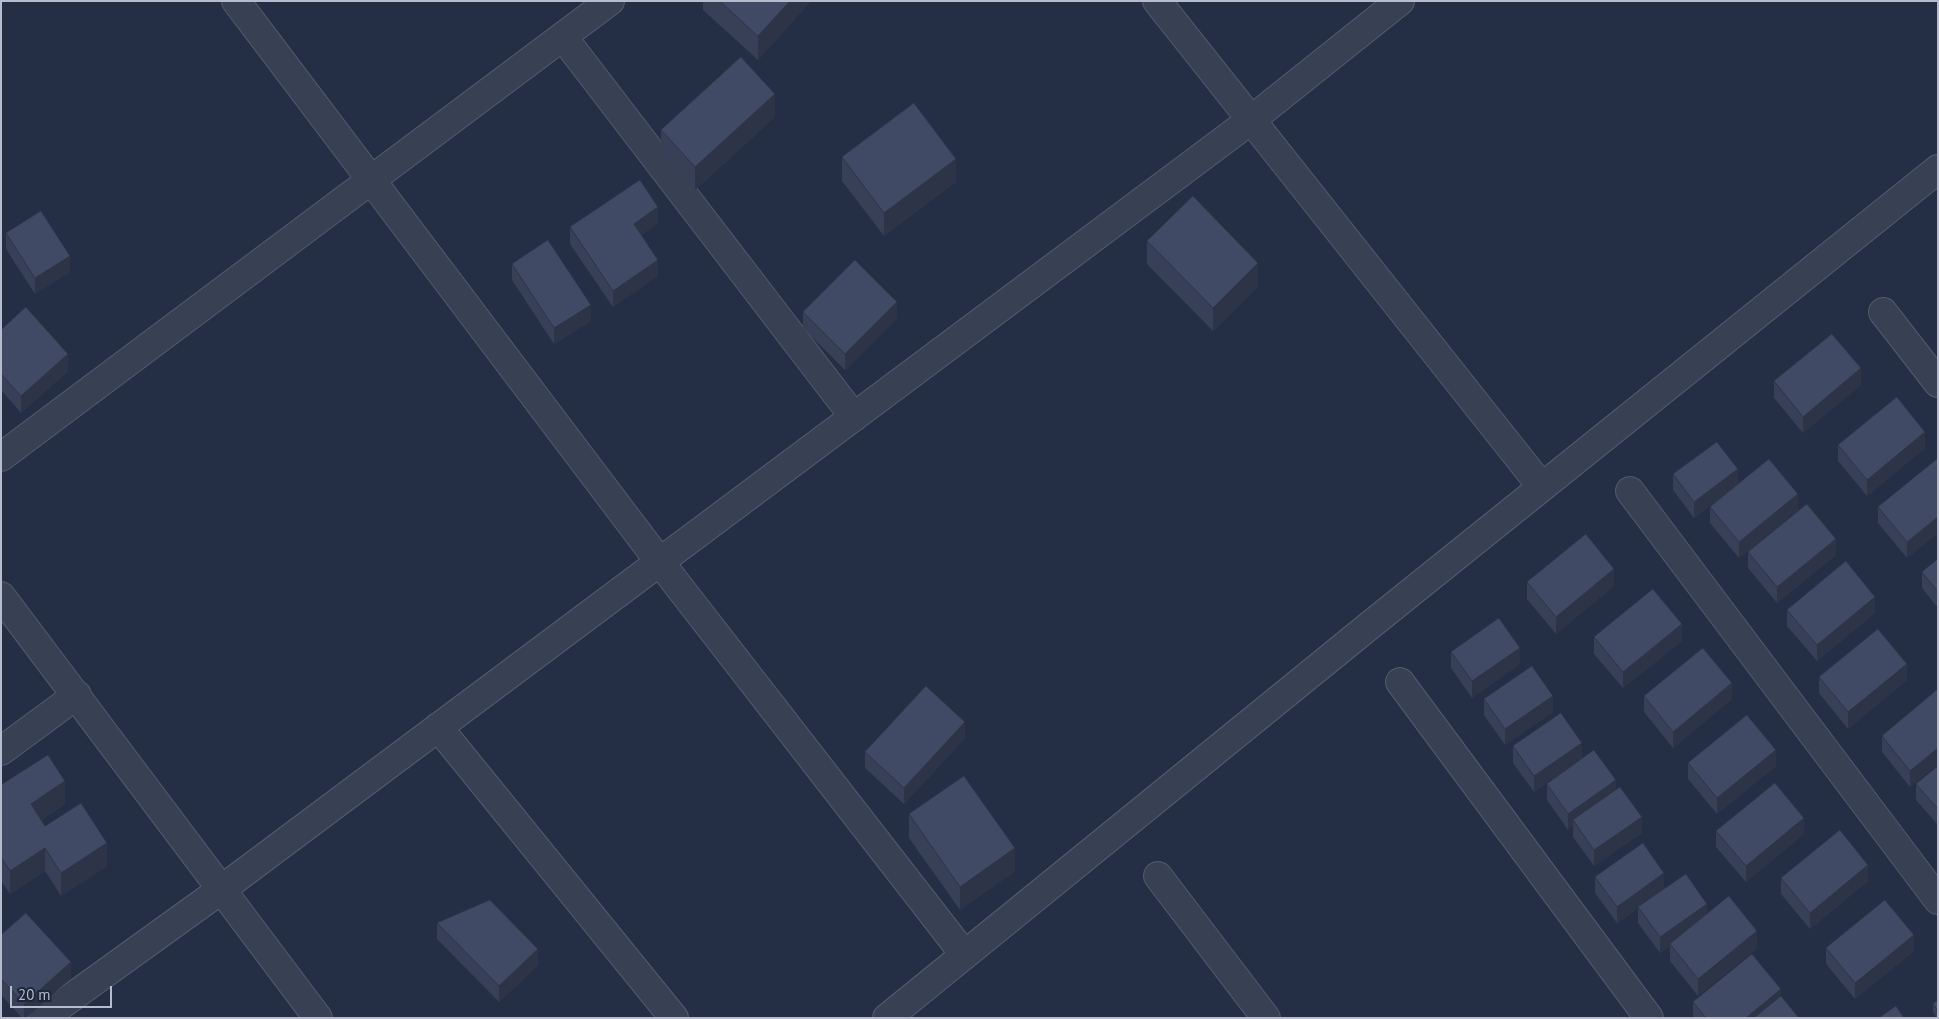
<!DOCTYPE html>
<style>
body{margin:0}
#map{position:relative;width:1939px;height:1019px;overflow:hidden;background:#242e44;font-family:"PT Sans",sans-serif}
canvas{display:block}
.frame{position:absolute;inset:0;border:2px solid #b6bccd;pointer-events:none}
.scale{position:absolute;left:10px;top:986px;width:102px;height:22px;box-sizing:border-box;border:2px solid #b6bccd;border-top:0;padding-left:6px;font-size:15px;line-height:18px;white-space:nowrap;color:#b6bccd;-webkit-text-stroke:4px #1d2539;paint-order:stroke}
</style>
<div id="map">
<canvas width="1939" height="1019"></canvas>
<div class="frame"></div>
<div class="scale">20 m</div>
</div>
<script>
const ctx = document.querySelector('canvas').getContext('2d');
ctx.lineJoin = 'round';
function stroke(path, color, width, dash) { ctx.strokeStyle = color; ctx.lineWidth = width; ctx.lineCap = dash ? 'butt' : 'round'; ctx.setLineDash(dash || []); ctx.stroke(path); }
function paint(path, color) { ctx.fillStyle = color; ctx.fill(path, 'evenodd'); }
const minor = new Path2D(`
 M236 1 659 561 964 954
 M1157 1 1542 487
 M563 37 854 417
 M1883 312 1938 383
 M1 457 610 1
 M1630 491 1938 900
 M1 596 318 1018
 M1400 682 1649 1018
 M438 727 674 1018
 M1 751 77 695
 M1158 876 1266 1018
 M43 1018 222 889 1251 120 1400 1
 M887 1018 1374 622 1938 169`);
const wall = new Path2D(`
 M703 1H811L758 60 703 10Z
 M775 117 695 190 661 153V130Z
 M842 157 956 182 884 236 842 181Z
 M658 223 641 235 658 276 613 307 570 244V227Z
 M6 233 70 272 35 294 6 249Z
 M1147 241 1258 286 1213 331 1147 264Z
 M512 264 591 321 554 344 512 280Z
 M803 312 897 318 845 370 803 328Z
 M1 330 68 371 21 413 1 390Z
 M1774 381 1861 385 1803 433 1774 398Z
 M1838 445 1925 448 1867 496 1838 461Z
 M1938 460V533L1907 558 1878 523V507Z
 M1673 474 1738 485 1798 510 1739 558 1710 523V507L1728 492 1694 518 1673 490Z
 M1748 552 1836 555 1777 603 1748 568Z
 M1938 559V608L1922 588V572Z
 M1527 582 1614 586 1556 634 1527 599Z
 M1787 610 1875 613 1817 661 1787 626Z
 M1594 637 1682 641 1623 688 1594 654Z
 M1451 652 1520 664 1472 698 1451 668Z
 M1819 677 1907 680 1848 729 1819 693Z
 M1938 689V764L1910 787 1882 752V736Z
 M1644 696 1732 699 1673 748 1644 712Z
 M1484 699 1553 712 1505 745 1484 715Z
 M965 738 904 804 865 768V752Z
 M1513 746 1582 759 1616 790 1642 833 1594 866 1573 837V826L1568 830 1547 800V784L1560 774 1534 792 1513 763Z
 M1688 763 1776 766 1717 814 1688 779Z
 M1938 766V825L1916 800V784Z
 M1 785 65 804 42 820 45 826 107 866 61 896 45 871 10 894 1 881Z
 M909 814 1015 871 960 910 909 838Z
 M1716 831 1804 834 1746 882 1716 847Z
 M1595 877 1664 889 1707 914 1757 948 1698 996 1670 961V946L1660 953 1638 923V908L1617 923 1595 893Z
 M1781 878 1868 881 1810 929 1781 894Z
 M437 923 538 965 499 1002 437 939Z
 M1 935 71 978 26 1018H22L1 995Z
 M1826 948 1914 951 1855 999 1826 964Z
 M1781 996 1799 1018H1693V1002Z
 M1938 1000V1018H1937L1933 1012V1004Z`);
const shadedWall = new Path2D(`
 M790 1H811L758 60V36Z
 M775 94V117L695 190V167Z
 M956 159V182L884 236V213Z
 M658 207V223L634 240V224Z
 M70 256V272L35 294V278Z
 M658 260V276L613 307V291Z
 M1258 263V286L1213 331V308Z
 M897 302V318L845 370V354Z
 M591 305V321L554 344V328Z
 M68 354V371L21 413V396Z
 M1861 368V385L1803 433V417Z
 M1925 432V448L1867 496V480Z
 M1738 469V486L1694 518V502Z
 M1798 494V510L1739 558V542Z
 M1938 517V533L1907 558V542Z
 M1836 539V555L1777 603V587Z
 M1614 569V586L1556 634V617Z
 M1875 597V613L1817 661V645Z
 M1682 624V641L1623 688V672Z
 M1520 648V664L1472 698V681Z
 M1907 664V680L1848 729V712Z
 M1732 683V699L1673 748V732Z
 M1553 696V712L1505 745V729Z
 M965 722V738L904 804V788Z
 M1582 743V759L1534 792V776Z
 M1938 748V764L1910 787V771Z
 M1776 750V766L1717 814V798Z
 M1616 780V797L1573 820V826L1568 830V814Z
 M65 781V804L31 827V804Z
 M1642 817V833L1594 866V850Z
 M1804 818V834L1746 882V866Z
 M107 843V866L61 896V873Z
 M45 848V871L10 894V871Z
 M1015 848V871L960 910V887Z
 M1868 865V881L1810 929V913Z
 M1664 873V889L1617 923V907Z
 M1707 904V920L1670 944V946L1660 953V937Z
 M1757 931V948L1698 996V979Z
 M1914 935V951L1855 999V983Z
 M538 949V965L499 1002V986Z
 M71 962V978L26 1018H24V1004Z
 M1781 989V1006L1766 1018H1746Z`);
const building = new Path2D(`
 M720 1H790L758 36Z
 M741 57 775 94 695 167 661 130Z
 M914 103 956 159 884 213 842 157Z
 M640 180 658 207 634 224 658 260 613 291 570 227Z
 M1193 196 1258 263 1213 308 1147 241Z
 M41 211 70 256 35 278 6 233Z
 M548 240 591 305 554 328 512 264Z
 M855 260 897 302 845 354 803 312Z
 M26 307 68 354 21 396 1 374V330Z
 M1832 334 1861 368 1803 417 1774 381Z
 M1897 397 1925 432 1867 480 1838 445Z
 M1717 442 1738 469 1694 502 1673 474Z
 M1769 459 1798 494 1739 542 1710 507Z
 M1937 459 1938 460V517L1907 542 1878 507Z
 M1807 504 1836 539 1777 587 1748 552Z
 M1586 534 1614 569 1556 617 1527 582Z
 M1938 559V592L1922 572Z
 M1846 561 1875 597 1817 645 1787 610Z
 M1653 589 1682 624 1623 672 1594 637Z
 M1499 618 1520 648 1472 681 1451 652Z
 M1878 629 1907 664 1848 712 1819 677Z
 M1703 648 1732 683 1673 732 1644 696Z
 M1532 666 1553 696 1505 729 1484 699Z
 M926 686 965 722 904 788 865 752Z
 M1938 689V748L1910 771 1882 736Z
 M1561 713 1582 743 1534 776 1513 746Z
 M1747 715 1776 750 1717 798 1688 763Z
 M1594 750 1616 780 1568 814 1547 784Z
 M48 755 65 781 31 804 45 826 81 803 107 843 61 873 45 848 10 871 1 857V785Z
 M1938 766V809L1916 784Z
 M964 776 1015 848 960 887 909 814Z
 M1775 783 1804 818 1746 866 1716 831Z
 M1620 787 1642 817 1594 850 1573 820Z
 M1840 830 1868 865 1810 913 1781 878Z
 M1643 843 1664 873 1617 907 1595 877Z
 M1686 874 1707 904 1660 937 1638 907Z
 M1729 896 1757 931 1698 979 1670 944Z
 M490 900 538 949 499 986 437 923Z
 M1885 900 1914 935 1855 983 1826 948Z
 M26 913 71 962 24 1004 1 979V935Z
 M1752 954 1781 989 1746 1018H1706L1693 1002Z
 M1781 996 1799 1018H1754Z
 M1938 1000V1011L1933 1004Z
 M1896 1006 1904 1018H1879Z`);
stroke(minor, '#545b6e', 30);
stroke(minor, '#384054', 28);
paint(wall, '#374057');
paint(shadedWall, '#2d3447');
paint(building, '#404a65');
stroke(building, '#2d3447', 1);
</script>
